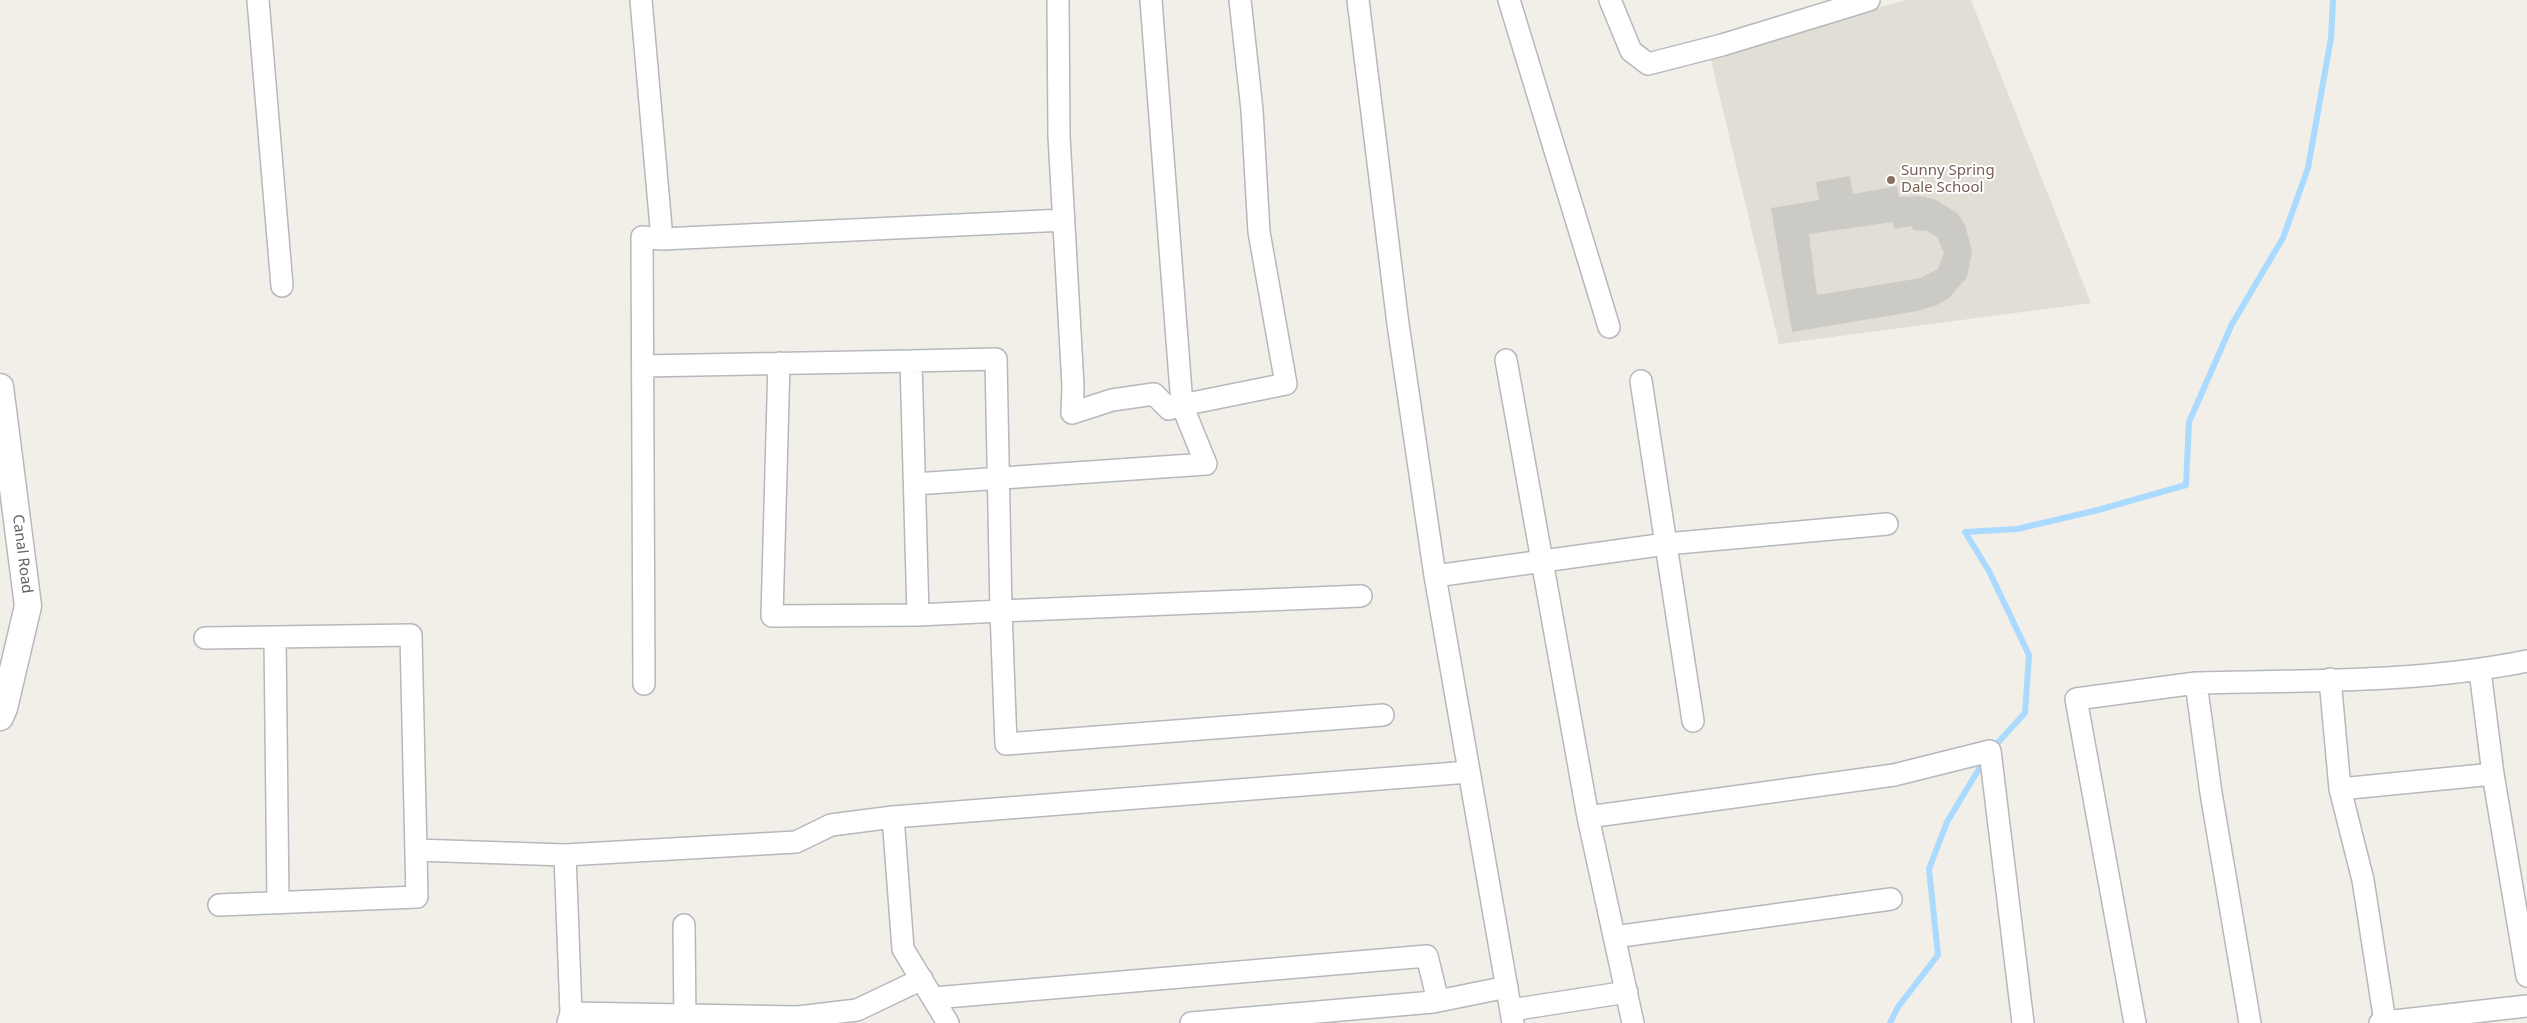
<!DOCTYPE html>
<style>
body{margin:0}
canvas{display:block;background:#f1efe8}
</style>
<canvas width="2527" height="1023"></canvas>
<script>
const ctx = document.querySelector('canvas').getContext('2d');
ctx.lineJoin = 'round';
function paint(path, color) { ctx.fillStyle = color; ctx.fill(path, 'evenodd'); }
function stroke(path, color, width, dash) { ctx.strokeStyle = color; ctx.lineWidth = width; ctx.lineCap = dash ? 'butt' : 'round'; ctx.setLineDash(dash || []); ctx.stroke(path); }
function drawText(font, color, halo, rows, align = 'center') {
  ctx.font = font + ' "Noto Sans",sans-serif'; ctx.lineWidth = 4; ctx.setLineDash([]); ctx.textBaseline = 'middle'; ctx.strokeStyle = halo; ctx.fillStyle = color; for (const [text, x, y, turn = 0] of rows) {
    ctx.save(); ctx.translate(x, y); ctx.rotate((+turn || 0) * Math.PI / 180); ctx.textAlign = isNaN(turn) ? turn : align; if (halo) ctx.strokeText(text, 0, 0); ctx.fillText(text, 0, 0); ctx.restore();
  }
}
const education = new Path2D(`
 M1905 0H1971L2091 303 1779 344 1710 56Z`);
const stream = new Path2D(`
 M1992 749 2025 713 2029 655 1989 571 1965 532 2017 529 2098 510 2186 485 2189 422 2232 324 2283 238 2308 168 2331 38 2333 0
 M1890 1023 1898 1007 1938 955 1929 869 1947 822 1985 759`);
const building = new Path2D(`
 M1850 176 1853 194 1897 186 1899 197 1920 196 1934 199 1957 213 1965 225 1972 251 1967 277 1949 298 1937 305 1917 311 1792 332 1771 208 1819 200 1816 182ZM1893 222 1894 229 1912 226 1913 230 1927 231 1937 237 1944 253 1938 269 1921 278 1817 295 1809 234Z`);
const minor = new Path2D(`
 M258 0 282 286
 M641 0 662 239 1064 220
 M1151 0 1182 405 1286 384 1259 232 1252 110 1240 0
 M1358 0 1398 324 1435 576 1513 1023
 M1509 0 1609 327
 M1610 0 1631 51 1648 64 1722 45 1869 0
 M1506 360 1588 817 1633 1023
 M911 361 996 359 1001 611 1361 596
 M779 363 772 616 918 615 1001 611 1006 744 1383 715
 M643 366 911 361 918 615
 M1641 381 1693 721
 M915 484 1206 464 1182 405 1169 409 1154 394 1112 400 1072 413 1073 386 1059 136 1058 0
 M1435 576 1666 544 1887 524
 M275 637 278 902
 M205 638 411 635 417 897 219 905
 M2480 671 2493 774
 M2330 679 2340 789
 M644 684 642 237 662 239
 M893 817 903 949 948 1023
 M1588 817 1894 775 1990 751 2023 1023
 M416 850 565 855 796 842 831 825 893 817 1469 772
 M565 855 571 1013 568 1023
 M684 925 685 1023
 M1614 937 1891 899
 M934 998 1427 956 1438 1001
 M1511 1010 1627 992
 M571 1013 798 1017 857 1010 922 979
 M2385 1022 2527 1006
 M1191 1023 1433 1002 1507 987
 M2135 1023 2076 699 2196 683
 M2250 1023 2211 793 2196 683C2306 680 2419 683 2527 661
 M2380 1023 2385 1022 2363 880 2340 789 2493 774 2527 976`);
const tertiary = new Path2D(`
 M0 387 28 606 4 708 0 717`);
const markers = [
 [1891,180,5,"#8d6e63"]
];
const educationNames = [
 ["Sunny Spring",1901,171],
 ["Dale School",1901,188]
];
const streetNames = [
 ["Canal Road",22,554,83]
];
paint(education, '#e1ded6');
stroke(stream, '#aadaff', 6);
paint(building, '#cccac5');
stroke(minor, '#b5b8bc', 24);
stroke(tertiary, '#b5b8bc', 29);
stroke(minor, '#fff', 21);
stroke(tertiary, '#fff', 26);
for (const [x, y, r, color] of markers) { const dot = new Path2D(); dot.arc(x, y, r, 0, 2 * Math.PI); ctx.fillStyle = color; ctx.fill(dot); stroke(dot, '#fff', 2); }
drawText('15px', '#785e54', '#fff', educationNames, 'left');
drawText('15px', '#5f6368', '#fff', streetNames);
</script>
